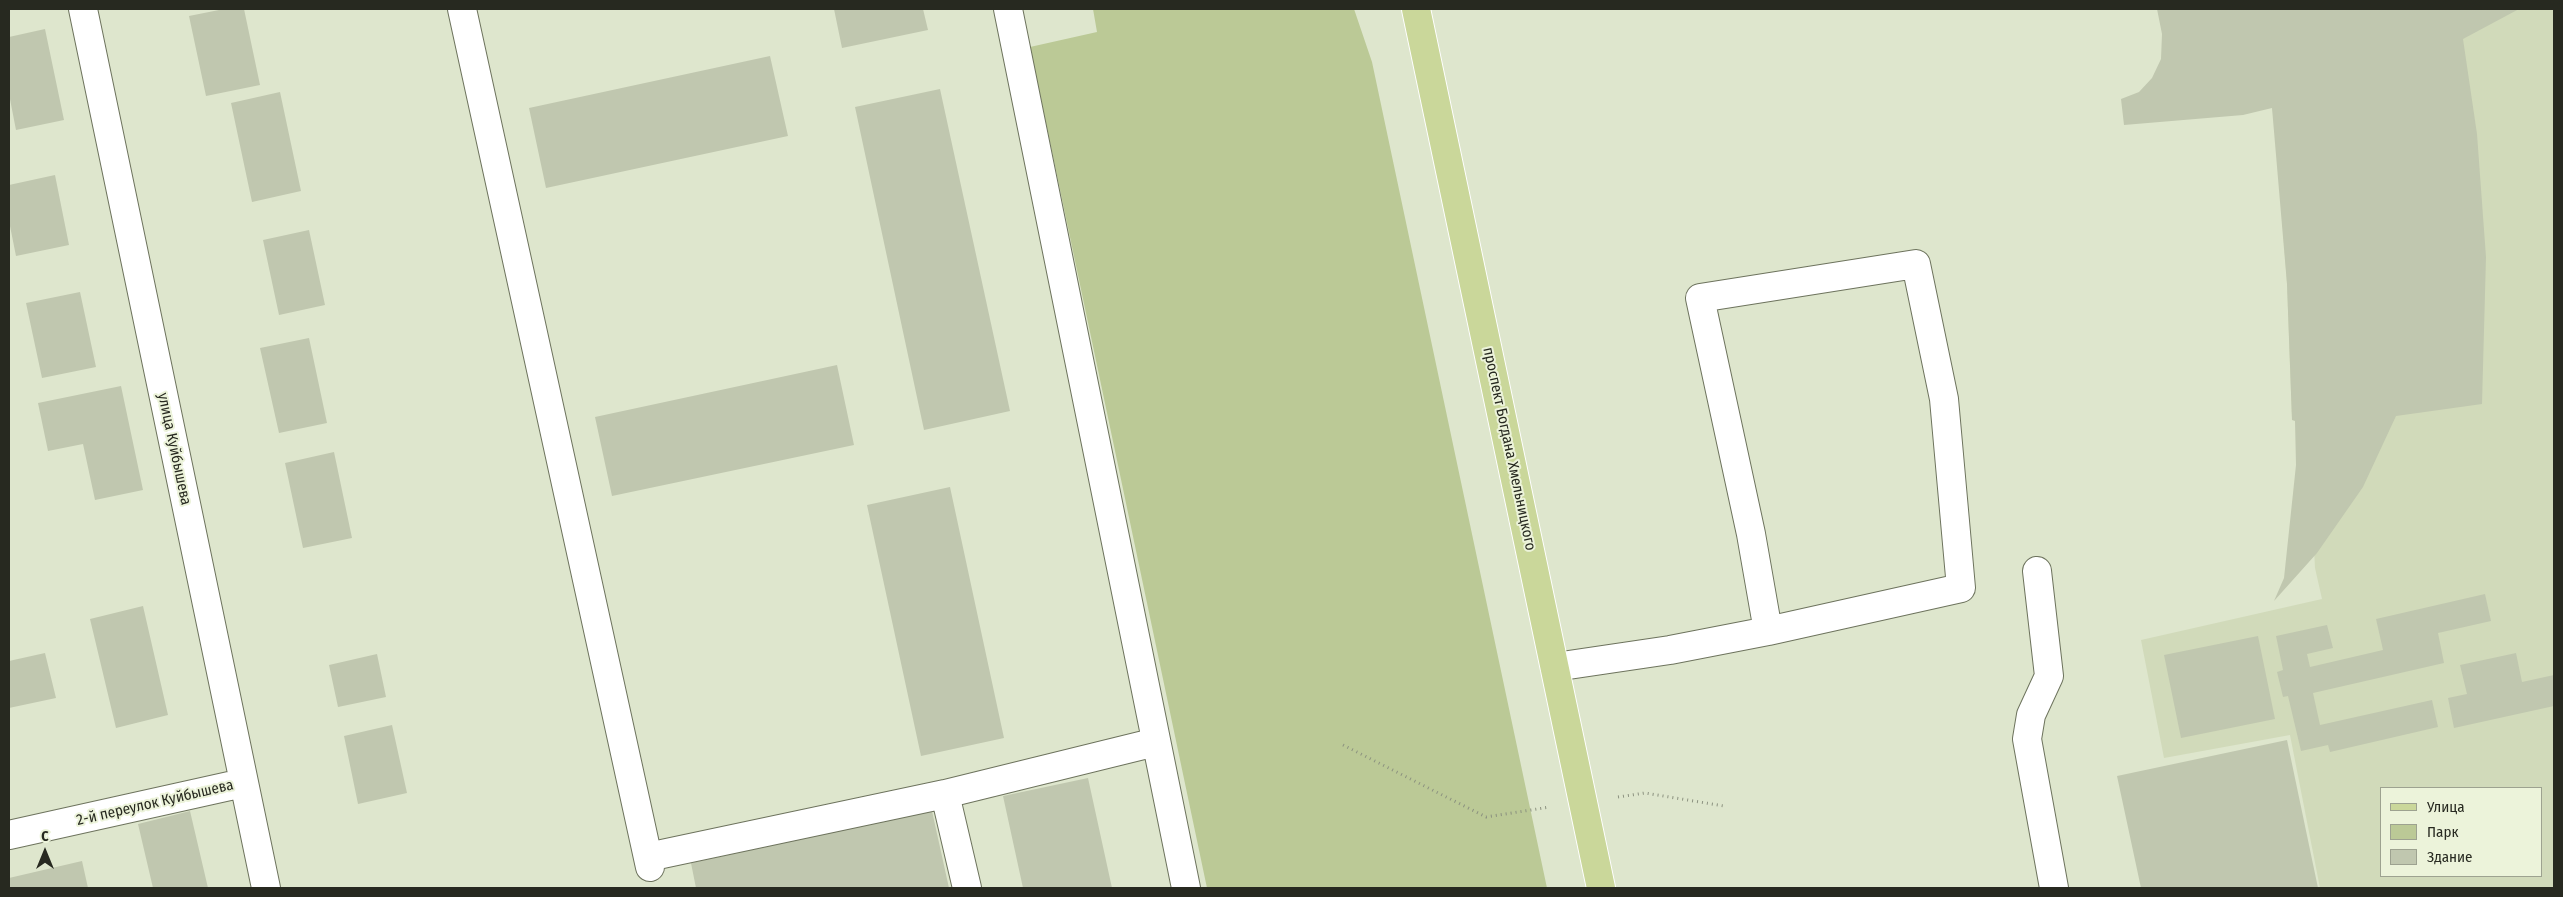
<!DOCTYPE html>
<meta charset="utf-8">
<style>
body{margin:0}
#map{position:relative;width:2563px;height:897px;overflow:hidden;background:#dee6cd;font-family:"Fira Sans Condensed",sans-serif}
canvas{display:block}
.frame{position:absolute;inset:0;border:10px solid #272920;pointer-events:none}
.legend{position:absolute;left:2380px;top:787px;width:162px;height:90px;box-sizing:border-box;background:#ecf3da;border:1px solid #9da290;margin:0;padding:6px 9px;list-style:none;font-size:15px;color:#272920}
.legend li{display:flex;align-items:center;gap:10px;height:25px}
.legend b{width:25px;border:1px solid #9da290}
.north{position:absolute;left:20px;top:827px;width:50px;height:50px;-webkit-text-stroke:4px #ecf3da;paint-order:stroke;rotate:0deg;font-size:14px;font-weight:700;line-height:20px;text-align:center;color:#272920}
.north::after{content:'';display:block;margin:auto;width:18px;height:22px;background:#272920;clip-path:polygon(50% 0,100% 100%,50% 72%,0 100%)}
</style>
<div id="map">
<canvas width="2563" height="897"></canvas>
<div class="frame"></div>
<ul class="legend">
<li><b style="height:6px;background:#cad79a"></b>Улица</li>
<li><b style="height:14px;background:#bbc996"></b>Парк</li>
<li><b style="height:14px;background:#c0c7af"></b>Здание</li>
</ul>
<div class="north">С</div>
</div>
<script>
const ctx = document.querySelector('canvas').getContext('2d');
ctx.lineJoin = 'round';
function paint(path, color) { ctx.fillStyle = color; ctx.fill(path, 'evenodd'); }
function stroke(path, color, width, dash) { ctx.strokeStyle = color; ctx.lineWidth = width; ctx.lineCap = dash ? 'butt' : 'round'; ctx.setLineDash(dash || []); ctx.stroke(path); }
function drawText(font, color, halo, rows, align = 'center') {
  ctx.font = font + ' "Fira Sans Condensed",sans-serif'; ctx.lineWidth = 4; ctx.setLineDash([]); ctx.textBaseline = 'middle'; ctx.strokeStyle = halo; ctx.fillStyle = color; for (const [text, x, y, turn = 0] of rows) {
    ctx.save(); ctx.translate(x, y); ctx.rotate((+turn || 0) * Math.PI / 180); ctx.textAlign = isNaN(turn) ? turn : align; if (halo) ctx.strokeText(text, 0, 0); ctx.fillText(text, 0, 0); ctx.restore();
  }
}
const built = new Path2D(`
 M2255 9H2554V888H2320L2290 735 2164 758 2141 640 2322 599 2315 568 2312 509 2342 423 2292 420 2287 284 2275 124ZM2382 788H2542V876H2382Z`);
const green = new Path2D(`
 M1093 9H1354L1372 62 1547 888H1207L1030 47 1097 32Z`);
const building = new Path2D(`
 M224 9H244L260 85 206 96 189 16Z
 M834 9H923L928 30 842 48Z
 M2157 9H2519L2463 39 2477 134 2486 257 2482 404 2396 416 2363 487 2317 553 2274 601 2284 578 2296 465 2295 421 2292 420 2287 284 2272 108 2243 115 2124 125 2121 99 2139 92 2152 78 2161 59 2162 34Z
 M45 29 64 120 16 130 9 94V37Z
 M770 56 788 136 546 188 529 108Z
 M940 89 1010 411 924 430 855 107Z
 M280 92 301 191 252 202 231 103Z
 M55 175 69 245 16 256 9 221V185Z
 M309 230 325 305 279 315 263 240Z
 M80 292 96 367 42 378 26 303Z
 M309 338 327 423 279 433 260 348Z
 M837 365 854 445 612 496 595 417Z
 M121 386 143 490 95 500 83 444 48 451 38 403Z
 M334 452 352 538 303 548 285 463Z
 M950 487 1004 738 921 756 867 505Z
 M2485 594 2491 621 2438 633 2444 663 2313 693 2320 725 2432 700 2438 727 2330 752 2328 745 2301 751 2288 696 2283 697 2277 672 2283 670 2276 636 2327 625 2333 648 2307 654 2310 667 2383 650 2376 619Z
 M143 606 168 715 116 728 90 619Z
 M2258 636 2275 719 2181 738 2164 655Z
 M45 653 56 698 9 708V661Z
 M2516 653 2522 682 2554 675V706L2454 728 2448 698 2467 694 2460 665Z
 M377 654 386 697 338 707 329 665Z
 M392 725 407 793 358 804 344 736Z
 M2287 740 2318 888H2141L2117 776Z
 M1088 778 1112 888H1023L1003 796Z
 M190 811 208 888H153L138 824Z
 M932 811 949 888H696L691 863Z
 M82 861 88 888H9V878Z`);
const path = new Path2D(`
 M1343 745 1486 817 1550 807
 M1618 797 1645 793 1724 806`);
const minor = new Path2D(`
 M83 9 266 888
 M462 9 650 867
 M1008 9 1186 888
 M2037 571 2049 676 2031 715 2027 739 2054 888
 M1555 667 1670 650 1768 631 1961 588 1944 399 1916 264 1700 298 1751 534 1768 631
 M945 794 1156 742
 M9 835 243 783
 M648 857 945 794 967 888`);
const major = new Path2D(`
 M1416 9 1601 888`);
const streetNames = [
 ["улица Куйбышева",174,449,78],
 ["проспект Богдана Хмельницкого",1509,449,78],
 ["2-й переулок Куйбышева",155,803,-13]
];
paint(built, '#d1daba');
paint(green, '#bbc996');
paint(building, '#c0c7af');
stroke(minor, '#6d735d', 30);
stroke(major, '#fff', 30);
stroke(path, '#8b917f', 3, [1, 4]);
stroke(minor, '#fff', 28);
stroke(major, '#cad79a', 28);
drawText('15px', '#272920', '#ecf3da', streetNames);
</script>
